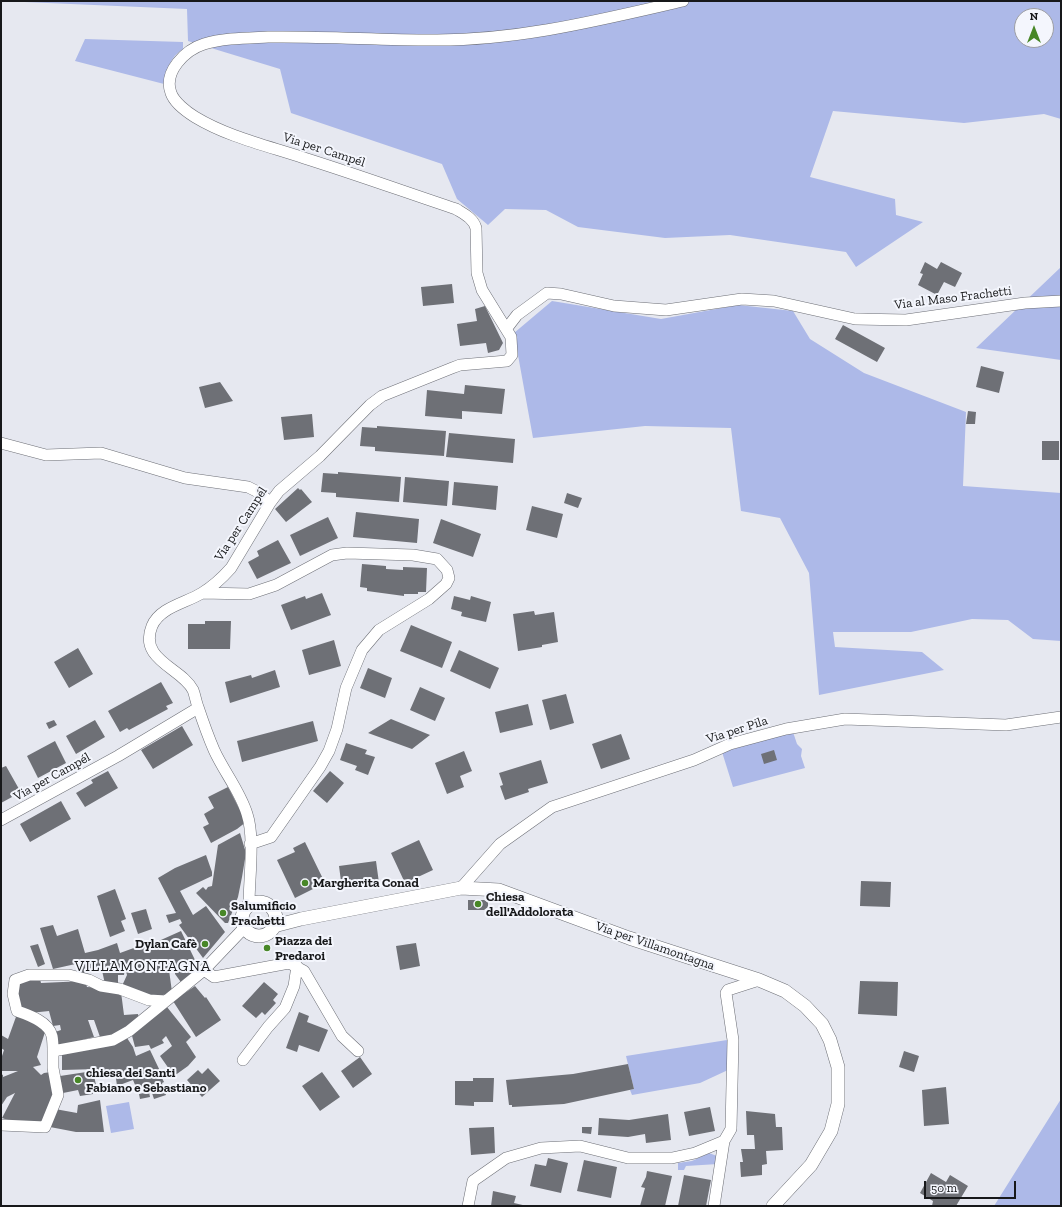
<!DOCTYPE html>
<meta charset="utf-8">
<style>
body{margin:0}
#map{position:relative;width:1062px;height:1207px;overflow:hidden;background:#e6e8f0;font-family:"Zilla Slab",serif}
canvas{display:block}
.frame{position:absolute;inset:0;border:2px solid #17181a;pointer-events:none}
.north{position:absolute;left:1014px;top:8px;width:40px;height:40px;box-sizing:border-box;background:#f4f6fd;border:1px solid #9c9da2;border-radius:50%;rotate:0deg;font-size:11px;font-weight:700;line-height:16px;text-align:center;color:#17181a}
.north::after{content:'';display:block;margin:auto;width:14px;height:18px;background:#488727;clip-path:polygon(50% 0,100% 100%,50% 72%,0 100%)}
.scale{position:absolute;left:924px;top:1181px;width:92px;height:18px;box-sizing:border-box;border:2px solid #17181a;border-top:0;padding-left:5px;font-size:12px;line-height:14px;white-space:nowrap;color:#17181a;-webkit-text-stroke:3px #f4f6fd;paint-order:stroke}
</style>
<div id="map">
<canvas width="1062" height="1207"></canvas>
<div class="frame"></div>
<div class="north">N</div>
<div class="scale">50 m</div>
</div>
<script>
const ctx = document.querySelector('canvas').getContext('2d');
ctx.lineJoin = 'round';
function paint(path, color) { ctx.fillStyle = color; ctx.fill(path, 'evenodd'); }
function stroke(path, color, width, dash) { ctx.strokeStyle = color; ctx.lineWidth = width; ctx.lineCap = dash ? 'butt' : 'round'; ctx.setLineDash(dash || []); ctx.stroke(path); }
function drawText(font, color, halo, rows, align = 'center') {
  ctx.font = font + ' "Zilla Slab",serif'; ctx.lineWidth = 4; ctx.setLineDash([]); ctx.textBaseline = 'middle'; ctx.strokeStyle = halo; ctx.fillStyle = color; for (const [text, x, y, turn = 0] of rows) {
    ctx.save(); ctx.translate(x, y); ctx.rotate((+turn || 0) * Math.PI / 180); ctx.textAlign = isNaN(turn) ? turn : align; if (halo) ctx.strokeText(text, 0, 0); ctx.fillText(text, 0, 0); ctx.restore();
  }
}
const green = new Path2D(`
 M1 1H1061V119L1044 114 964 123 833 111 810 177 895 199 896 215 923 222 856 267 846 252 730 235 665 238 578 227 546 210 505 209 488 225 457 199 442 164 291 113 280 69 188 41 187 9ZM1022 16H1046V40H1022Z
 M85 39 183 42V49C170 57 167 69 164 84L75 61Z
 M1061 267V360L976 348Z
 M552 301 661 319 738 305 793 311 810 339 864 373 966 412 963 486 1061 493V641L1033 639 1008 620 972 619 911 632H833L835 647 922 652 944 670 819 695 809 573 780 518 741 511 731 428 645 426 533 438 514 333Z
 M793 732 797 744 802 749 801 756 805 768 733 787 722 752Z
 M727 1040 728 1070 700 1083 632 1095 630 1090 634 1089 626 1056Z
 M1061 1099V1206H994Z
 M129 1102 134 1129 111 1133 106 1106Z
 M709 1153 717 1156 718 1164 686 1166 684 1170H678V1163L692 1161Z`);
const building = new Path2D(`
 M925 262 937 269 941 262 962 273 955 287 944 282 937 295 918 285 923 274 920 273Z
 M452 284 454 303 423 306 421 287Z
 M485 306 503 343 499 350 488 353 486 343 460 346 457 324 477 321 475 309Z
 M843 325 885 348 877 362 835 339Z
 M981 366 1004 372 999 393 976 387Z
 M220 382 233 401 205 408 199 387Z
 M465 385 505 389 502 414 462 411V419L425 416 427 390 464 394Z
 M968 411 976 412 975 424H966Z
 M312 414 314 437 284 440 281 417Z
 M377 426 446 431 444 456 375 451V447L360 446 362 427 377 428Z
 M449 433 515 439 513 463 446 457Z
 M1042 441H1059V460H1042Z
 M338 472 401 477 399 502 336 497V493L321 492 323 473 338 474Z
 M405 477 449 481 447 506 403 502Z
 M454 482 498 486 496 510 452 505Z
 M298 488 300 490 301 489 312 502 286 522 275 509Z
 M567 493 582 498 578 508 564 503Z
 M532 506 563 514 557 538 526 530Z
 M356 512 419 519 417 543 353 537Z
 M328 517 338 538 300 556 290 535Z
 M441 519 481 534 473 557 433 543Z
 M278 540 291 563 257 579 248 562 259 556 257 551Z
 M362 564 386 566V569L403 570V567L427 568 426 592H418V594H404V596L367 591V588L360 587Z
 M322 593 331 615 291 630 281 605 305 596 306 599Z
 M454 596 470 600 471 596 491 602 486 622 461 616 462 612 451 609Z
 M534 611 535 615 554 612 558 642 542 645V647L518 651 513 614Z
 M205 621H231L230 649H188V624H205Z
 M411 625 452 642 442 668 400 651Z
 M334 640 341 666 309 675 302 650Z
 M78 648 93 674 69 688 54 662Z
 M459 650 499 668 490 689 450 671Z
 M368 668 392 678 385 698 360 688Z
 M275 670 280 687 230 703 225 682 251 675 252 678Z
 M161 682 173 703 166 706 168 709 129 730 127 728 120 732 108 711Z
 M420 687 445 698 435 721 410 710Z
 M566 694 574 723 550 730 542 700Z
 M528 704 533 725 500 733 495 712Z
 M391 719 430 735 412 749 368 733Z
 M54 720 57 725 49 729 46 723Z
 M95 720 105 737 76 754 66 736Z
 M313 721 318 741 242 762 237 741Z
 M182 726 193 745 153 769 141 750Z
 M621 734 630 759 601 769 592 744Z
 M55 741 66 763 38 778 27 756Z
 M346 743 367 750 365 754 375 757 368 775 355 770 357 766 340 760Z
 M774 750 777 760 764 764 761 754Z
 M464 751 472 771 460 776 464 787 447 794 435 763Z
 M541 760 548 783 528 789 529 792 505 800 500 786 503 785 499 773Z
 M6 766 19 789 10 794 12 797 1 803V768Z
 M108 771 118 788 85 807 76 793 93 783 91 780Z
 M330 771 344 783 327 803 313 791Z
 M228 787 246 822 237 829 211 843 203 827 209 824 204 814 214 808 208 797Z
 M61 801 71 819 30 842 20 824Z
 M240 833 246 853 242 877 238 897 228 923H225L196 893 203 887 206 890 208 887 212 886 218 845Z
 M419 840 433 870 405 883 391 853Z
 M305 842 325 883 295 898 277 860 295 852 293 848Z
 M206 855 212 872V876L180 891 193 915 206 906 225 932 203 958 179 925 182 923 180 919 169 923 166 915 176 913 158 878 175 868Z
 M376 861 379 883 342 889 339 866Z
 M861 881 891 882 890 907 860 906Z
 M115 889 126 919 121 921 125 931 110 937 97 896Z
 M468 900H484L488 902V907L484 910H468Z
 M146 909 152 929 138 934 131 913Z
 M53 925 57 936 78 929 85 953 98 950 117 943 120 953 142 945 143 948 181 931 195 960 193 961 199 969 183 985 175 974V968L169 970 172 992 157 997 121 988 127 975 125 968 124 975H118V985L105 984 101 966 97 967 98 972 82 974 80 963 53 969 40 928Z
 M416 943 420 966 400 970 396 946Z
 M38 944 45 964 38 967 30 946Z
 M40 979 41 983 85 981 87 987 105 988 121 992 124 1015 138 1014 139 1023 118 1034 100 1037 94 1020H88L94 1037 58 1046 55 1032 61 1030 60 1025 53 1026 49 1011 30 1013 18 1006 15 982Z
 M860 981 898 982 897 1016 858 1014Z
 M264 982 278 994 273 1000 276 1003 265 1015 262 1012 256 1018 242 1006Z
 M195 986 205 998 206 997 221 1020 196 1037 173 1001Z
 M167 1007 191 1037 186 1042 196 1057 188 1066 174 1076 160 1056 172 1046 166 1036 162 1040 164 1043 151 1049 149 1045 135 1047 131 1032Z
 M299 1012 309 1016 307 1022 328 1030 319 1052 299 1045 297 1052 286 1048Z
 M17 1014 46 1029 37 1057 41 1065 33 1067 41 1075 44 1073 51 1072 56 1095 42 1124 14 1122 2 1118 15 1093 7 1097 1 1106V1074L3 1075V1077L18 1071H1V1059L4 1050 1 1048V1035L8 1039Z
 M127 1038 133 1047 136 1056 150 1050 160 1071 159 1072 164 1082 162 1083 166 1095 154 1099 151 1090H148L147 1088 138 1092 133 1080 117 1086 115 1071 98 1073V1069L62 1070V1054Z
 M904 1051 919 1056 914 1072 899 1067Z
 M360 1057 372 1074 353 1088 341 1071Z
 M628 1064 634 1089 564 1104 512 1107V1105H509L506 1080 573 1074Z
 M208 1068 220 1081 202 1097 187 1080 198 1070 202 1074Z
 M93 1071 96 1085H92L93 1094 80 1096 78 1090 63 1093 60 1076Z
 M322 1072 340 1097 320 1111 302 1086Z
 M473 1078H494L493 1102H474V1106L455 1105V1081H473Z
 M946 1087 949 1124 924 1126 922 1090Z
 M149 1092 150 1097 140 1099 139 1094Z
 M100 1100 104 1132H76L50 1127 55 1109 77 1113 78 1105Z
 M710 1107 715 1131 689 1136 684 1112Z
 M746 1111 775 1114 776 1127H782L783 1150 766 1151 767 1164 762 1165V1175L741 1177 740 1162H743L741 1149H755L754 1135H747Z
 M668 1114 671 1140 646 1143 645 1134 628 1137 598 1135 599 1118 629 1120Z
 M494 1127 495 1153 471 1155 469 1128Z
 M582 1127H592L591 1134 582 1133Z
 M548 1158 568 1163 561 1193 530 1186 535 1164 546 1166Z
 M584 1160 617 1167 611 1198 577 1191Z
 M647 1171 672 1176 665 1206H640L645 1188 641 1187 646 1177Z
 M931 1173 946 1182 950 1175 968 1186 956 1206H932L933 1201 920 1193Z
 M684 1175 711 1180 706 1206H678Z
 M493 1191 516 1196 514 1203 527 1206H491Z`);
const minor = new Path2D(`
 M507 328 517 315 547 293 561 294 614 306 666 310 742 299 774 301 855 319 906 320 1025 303 1061 301
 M1 443 46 455 101 453 185 478 248 487 260 493 270 503
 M202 593 249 594 276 585 332 555 347 553 413 555 437 559 447 570 449 578 446 584 429 599 379 630 362 650 346 688 337 729 329 751 320 767 271 837 250 844
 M1 820 118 756 198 708
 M461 888 500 844 552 807 694 760 730 744 786 729 845 719 1006 725 1061 717
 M249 905C249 879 255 838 247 814 240 791 224 772 214 750 208 736 203 722 198 707 196 702 195 695 193 690 182 668 138 660 152 626 160 607 186 603 202 593 212 587 223 577 231 568L270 503 279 491 320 456 370 405 382 396 452 368 460 365 507 361 512 355 511 337 482 290 477 273 476 228C473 218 464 214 456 209 405 192 355 174 304 158 268 146 228 137 195 117 187 112 174 102 171 93 163 72 185 50 204 44 224 38 247 38 268 37 323 36 377 40 432 40 517 41 600 20 683 1
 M204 970 214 977 289 963 304 971 342 1036 358 1051
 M53 1051C53 1046 53 1041 52 1036 49 1022 29 1015 17 1011L13 994 15 980 29 975H69L89 980 101 986 120 989 149 1000 166 1001
 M243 1060 268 1027 285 1008 294 986 297 966
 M1 1125 45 1127 58 1095 53 1068V1051L113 1040 129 1031 204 970 244 928
 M724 1141 731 1129 733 1040 726 993 728 990 759 980
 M468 1206 473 1181 506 1158 541 1148 580 1146 628 1158H672L695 1153 724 1141 714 1206`);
const tertiary = new Path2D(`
 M242 919a17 17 0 1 1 34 0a17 17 0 1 1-34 0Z
 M274 926 301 919 461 888 499 890 629 938 759 980 785 991 805 1006 822 1024 830 1040 838 1067V1104L831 1131 811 1165 773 1206`);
const markers = [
 [305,883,4,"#488727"],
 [478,904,4,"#488727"],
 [223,913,4,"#488727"],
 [205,944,4,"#488727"],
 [267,948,4,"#488727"],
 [78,1080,4,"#488727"]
];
const streetNames = [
 ["Via per Campél",324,150,18],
 ["Via al Maso Frachetti",953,298,-7],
 ["Via per Campél",241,524,-57],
 ["Via per Pila",737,730,-18],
 ["Via per Campél",52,777,-29],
 ["Via per Villamontagna",655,946,19]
];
const poiNames = [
 ["Margherita Conad",313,883],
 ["Chiesa",486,897],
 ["dell'Addolorata",486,912],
 ["Salumificio",231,906],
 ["Frachetti",231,921],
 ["Piazza dei",275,941],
 ["Predaroi",275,956],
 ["Dylan Cafè",197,944,"right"],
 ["chiesa dei Santi",86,1073],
 ["Fabiano e Sebastiano",86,1088]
];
const quarterNames = [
 ["VILLAMONTAGNA",143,967]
];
paint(green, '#adb9e8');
paint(building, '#6e7076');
stroke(minor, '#6d6f76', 12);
stroke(tertiary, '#6d6f76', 14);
stroke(minor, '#fff', 11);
stroke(tertiary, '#fff', 13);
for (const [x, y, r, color] of markers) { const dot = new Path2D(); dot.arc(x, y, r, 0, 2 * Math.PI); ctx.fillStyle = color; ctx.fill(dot); stroke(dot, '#f4f6fd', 1.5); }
drawText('13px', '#17181a', '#f4f6fd', streetNames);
drawText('bold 13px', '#17181a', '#f4f6fd', poiNames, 'left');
ctx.letterSpacing = '1px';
drawText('15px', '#17181a', '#f4f6fd', quarterNames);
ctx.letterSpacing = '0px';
</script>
